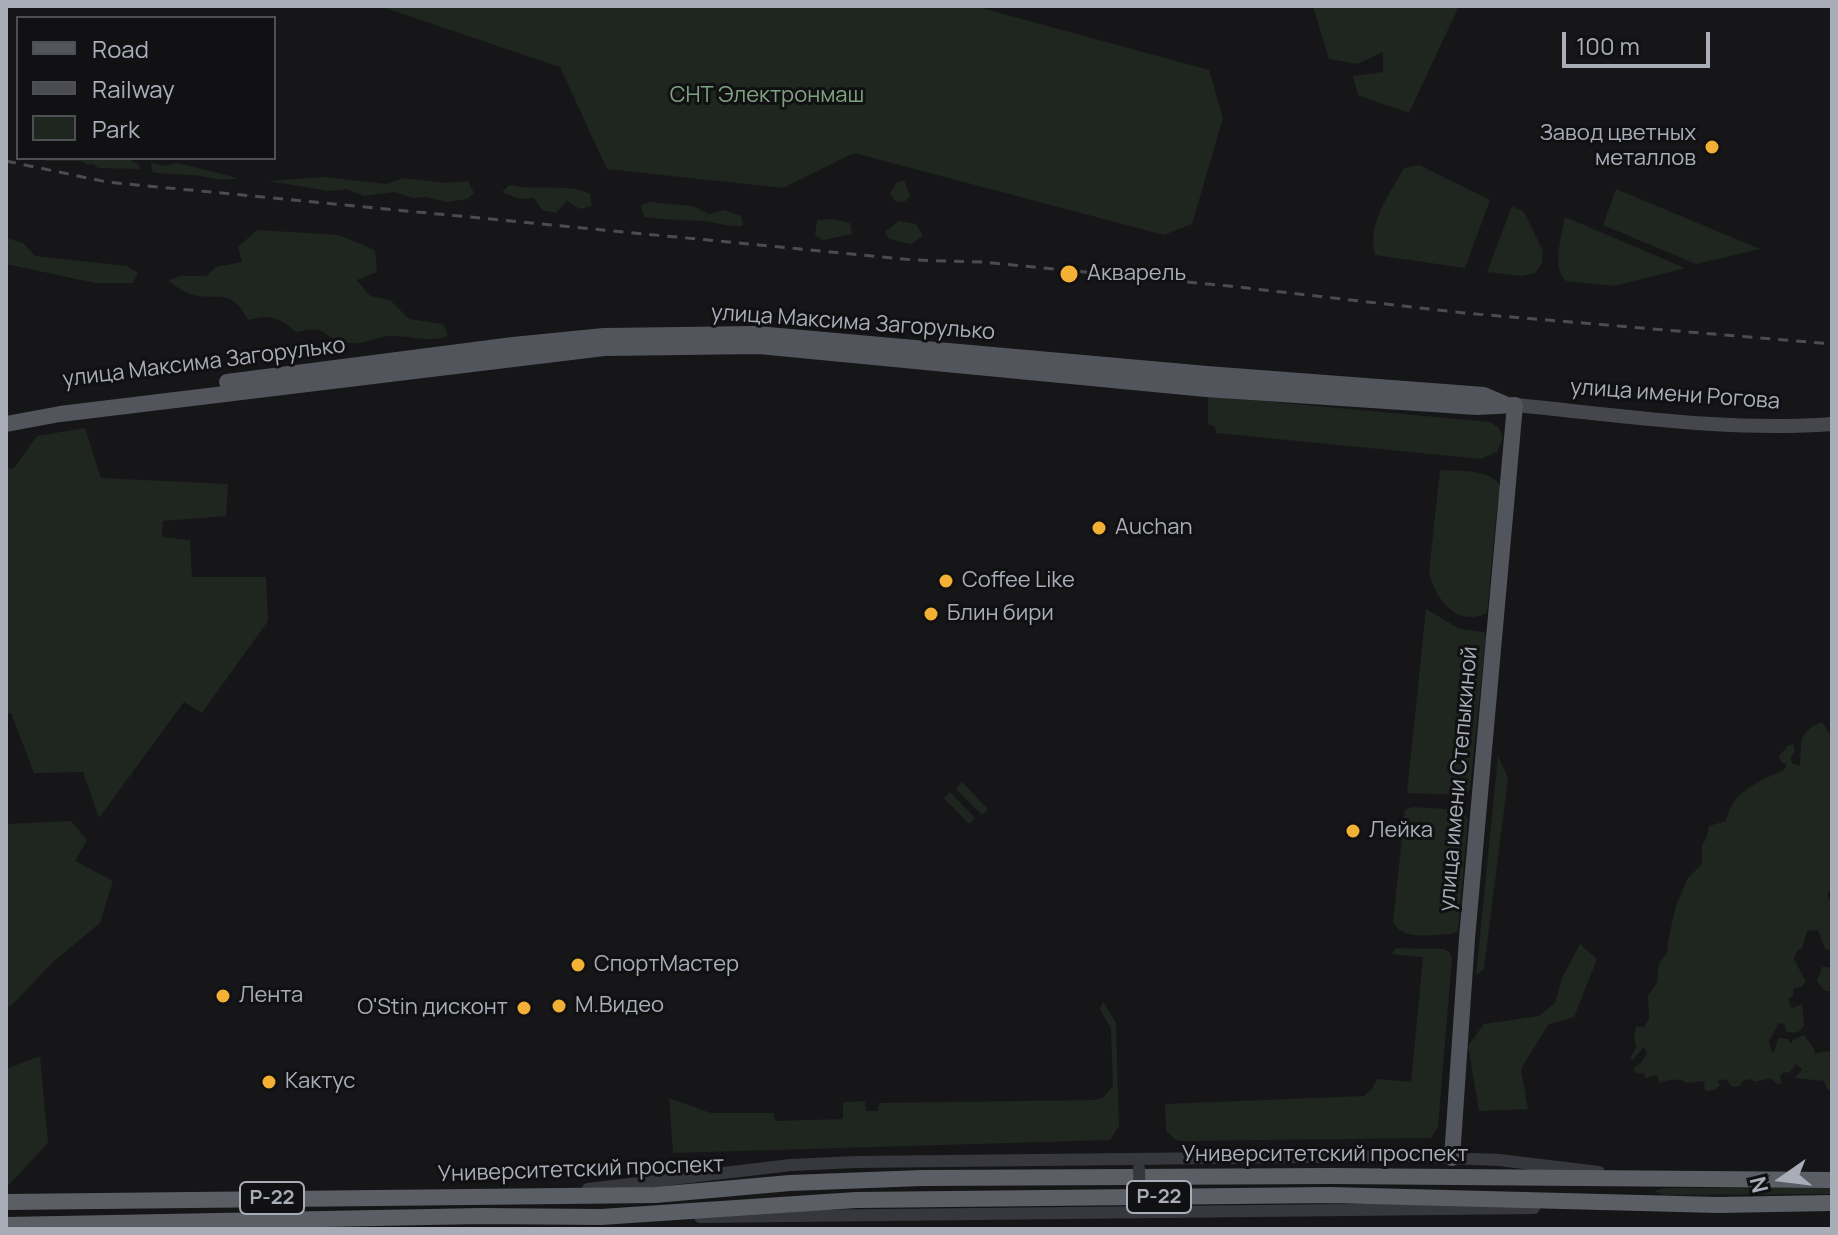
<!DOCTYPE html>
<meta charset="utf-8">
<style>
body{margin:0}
#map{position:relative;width:1838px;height:1235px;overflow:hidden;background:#161618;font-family:Manrope,sans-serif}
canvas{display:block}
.frame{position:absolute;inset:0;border:8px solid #a8adb8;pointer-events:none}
.legend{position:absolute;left:16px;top:16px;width:260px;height:144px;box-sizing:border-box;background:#111113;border:2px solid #4d4f55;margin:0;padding:10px 14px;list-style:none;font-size:24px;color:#a8adb8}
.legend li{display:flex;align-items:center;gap:16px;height:40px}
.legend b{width:40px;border:2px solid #4d4f55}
.north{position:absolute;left:1742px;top:1139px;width:80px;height:80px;-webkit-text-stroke:6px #111113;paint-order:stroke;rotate:256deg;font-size:22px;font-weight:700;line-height:32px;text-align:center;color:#a8adb8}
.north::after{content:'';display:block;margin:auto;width:28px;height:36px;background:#a8adb8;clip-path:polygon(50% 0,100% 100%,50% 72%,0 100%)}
.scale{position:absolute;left:1562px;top:32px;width:148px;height:36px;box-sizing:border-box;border:4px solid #a8adb8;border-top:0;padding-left:10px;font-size:24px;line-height:28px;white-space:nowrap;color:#a8adb8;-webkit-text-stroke:6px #111113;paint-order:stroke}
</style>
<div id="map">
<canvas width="1838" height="1235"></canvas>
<div class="frame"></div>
<ul class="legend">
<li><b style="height:10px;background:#53555c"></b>Road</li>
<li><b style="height:10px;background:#4a4c52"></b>Railway</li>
<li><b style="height:22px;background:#1e261f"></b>Park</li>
</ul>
<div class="north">N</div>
<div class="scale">100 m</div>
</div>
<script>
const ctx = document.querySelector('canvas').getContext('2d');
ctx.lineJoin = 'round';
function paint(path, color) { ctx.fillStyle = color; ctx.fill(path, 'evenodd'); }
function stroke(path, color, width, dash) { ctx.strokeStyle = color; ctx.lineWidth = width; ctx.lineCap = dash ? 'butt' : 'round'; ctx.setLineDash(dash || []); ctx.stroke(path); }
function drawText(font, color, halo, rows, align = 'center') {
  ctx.font = font + ' Manrope,sans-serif'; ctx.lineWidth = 6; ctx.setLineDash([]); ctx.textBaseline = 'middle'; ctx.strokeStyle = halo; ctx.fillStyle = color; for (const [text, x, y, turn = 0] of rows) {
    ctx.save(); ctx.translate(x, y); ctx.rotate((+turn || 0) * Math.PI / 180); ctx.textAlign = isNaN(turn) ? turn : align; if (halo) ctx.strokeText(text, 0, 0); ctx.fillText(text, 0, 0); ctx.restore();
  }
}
const green = new Path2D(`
 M379 6H985V9L1209 70 1223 118 1192 224 1164 235 854 153 783 188 607 169 560 67Z
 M1313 6H1459L1409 113 1358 95 1353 76 1383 72V52L1357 64 1329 59Z
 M43 158 129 159 139 165 140 169 99 168 92 164 87 165 82 161H45Z
 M151 162 163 166 178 163 238 178C221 182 210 177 192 175 178 174 168 175 152 172Z
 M1419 165 1490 200 1465 268 1375 255C1367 223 1389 195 1404 168Z
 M324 177 386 184 404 178 445 183 468 181 474 193 467 199 447 202 426 197 413 198 395 192 364 196 347 189 328 191 269 181Z
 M904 180 910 196 906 201 896 202 890 194 896 183Z
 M510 185C533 191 572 183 590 194L592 206 580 209 567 201 556 213 542 210 534 198 519 199 502 192Z
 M1616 189 1760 249 1696 264 1603 225Z
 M650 202 693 206 709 214 724 210 741 216 743 226C729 227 718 223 704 221 684 220 664 220 644 217L641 205Z
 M1512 206 1524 212 1543 251 1542 263 1535 273 1521 276 1487 272Z
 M1565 217 1685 268 1615 286 1566 281C1551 267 1562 235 1565 217Z
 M833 219 850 223 852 234 823 240 815 236 817 220Z
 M899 221 916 224 923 236 911 244 889 239 885 232Z
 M257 230 339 235 375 250 377 272 357 280 370 296 390 300 409 319 443 324 448 336C429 343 412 336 392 336 374 336 362 347 343 342 318 334 328 325 296 332 278 317 272 314 248 320 232 291 227 299 198 296 188 295 177 287 168 281L179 276H206L216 267 242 262 238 247Z
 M6 238 23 243 35 256 127 266 138 273 133 283H95L6 264Z
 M1208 396 1490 422 1499 428 1503 438 1497 452 1481 459 1216 433 1215 427 1208 424Z
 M85 428 101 478 228 484 226 516 163 521 162 537 190 540 192 577H266L268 621 202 713 184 702 99 818 83 772 34 773 11 713H6V468L13 469 37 436Z
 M1440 470C1463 472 1499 467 1504 496L1498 497 1487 613C1457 628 1435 599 1429 572Z
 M1426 609 1460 629 1484 632 1486 637 1470 788 1468 792 1462 795 1407 793Z
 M1822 722 1832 737V888L1827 894 1832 905V951L1825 949 1818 930 1807 931 1802 948 1797 951 1794 959 1806 982 1801 987 1794 988 1793 995 1788 999 1792 1008 1802 1004 1804 1026C1799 1033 1794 1034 1786 1031L1784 1024 1779 1023 1769 1041 1772 1053 1775 1050 1778 1038 1788 1039 1791 1044 1793 1040 1804 1035 1815 1050 1814 1054 1827 1051 1832 1052V1092L1827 1089 1824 1081 1795 1078 1802 1069 1796 1064 1789 1073 1784 1072 1780 1076 1782 1083 1777 1084 1770 1078 1756 1082 1750 1079 1743 1081 1740 1086 1732 1087 1726 1079 1718 1081 1720 1085 1715 1090 1705 1091 1704 1081 1687 1083C1678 1078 1669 1079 1660 1083L1657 1075 1646 1078 1643 1073 1637 1074 1633 1068 1641 1063 1647 1053 1644 1047 1633 1060 1630 1059 1636 1047 1634 1037 1636 1027H1644L1649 1019 1648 995 1657 983 1659 964 1668 951 1667 946 1676 905 1688 878 1702 864V845L1706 839 1709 826 1726 821C1731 791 1761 781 1785 769L1786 764 1781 762 1779 756 1788 746 1793 744 1795 751 1791 757 1792 763 1800 766C1802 742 1796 733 1822 722Z
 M1498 756 1508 778 1484 969 1476 975Z
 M962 782 988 809 982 815 956 789Z
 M950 792 975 818 969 824 944 798Z
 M1412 807 1462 810 1468 819 1458 931 1452 934C1433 934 1401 942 1393 921L1405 810Z
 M71 821 87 840 75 861 113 881 100 923 53 962 10 1007 6 1006V824Z
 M1580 944 1597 959 1574 1017 1548 1025 1521 1069 1528 1109 1479 1111 1468 1046 1484 1024 1539 1016 1555 1003 1562 978Z
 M1396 948 1444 949 1449 952 1452 957 1438 1127 1431 1138 1181 1141 1176 1140 1166 1131 1165 1104 1364 1096 1372 1089 1377 1079 1411 1082 1423 957 1392 954Z
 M1822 967H1829L1832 970V991H1825L1817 981Z
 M1103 1001 1116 1023 1119 1126 1110 1140 673 1153 669 1098 711 1113H774L775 1121 843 1119V1102L865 1101 866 1111H878L879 1103 1094 1100 1103 1098 1113 1086 1111 1029 1100 1009Z
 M40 1056 48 1143 6 1188V1069Z
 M1832 1187V1194L1664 1195 1654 1191 1665 1188Z`);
const tertiary = new Path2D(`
 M588 1189 791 1165 856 1162 1401 1156 1499 1160 1599 1172
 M700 1217 1534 1208`);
const secondary = new Path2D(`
 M1515 405C1620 415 1726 432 1832 424`);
const primary = new Path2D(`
 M227 382 513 345 604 336 757 334 1207 374 1484 395 1505 404
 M6 424 60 414 604 348 759 346 1206 389 1477 407 1515 405 1467 938 1452 1158`);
const trunk = new Path2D(`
 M6 1202 655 1195 790 1183 922 1178 1331 1176 1832 1180
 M6 1225 482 1216 601 1217 856 1200 1330 1195 1718 1205 1832 1203`);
const rail = new Path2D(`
 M6 161 107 182 914 260 982 262 1229 286 1464 313 1832 344`);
const tertiaryBridge = new Path2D(`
 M1139 1168 1140 1205`);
const markers = [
 [1712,147,8,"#f2b134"],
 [1069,274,10,"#f2b134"],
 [1099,528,8,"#f2b134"],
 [946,581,8,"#f2b134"],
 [931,614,8,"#f2b134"],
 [1353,831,8,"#f2b134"],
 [578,965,8,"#f2b134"],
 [223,996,8,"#f2b134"],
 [559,1006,8,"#f2b134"],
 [524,1008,8,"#f2b134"],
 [269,1082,8,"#f2b134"]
];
const shields = [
 [1159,1197,64],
 [272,1198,64]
];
const shieldNames = [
 ["Р-22",1159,1197],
 ["Р-22",272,1198]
];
const parkNames = [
 ["СНТ Электронмаш",767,96]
];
const poiNames = [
 ["Завод цветных",1696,134,"right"],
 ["металлов",1696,159,"right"],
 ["Акварель",1087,274],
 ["Auchan",1115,528],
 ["Coffee Like",962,581],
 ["Блин бири",947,614],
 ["Лейка",1369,831],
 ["СпортМастер",594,965],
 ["Лента",239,996],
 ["М.Видео",575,1006],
 ["O'Stin дисконт",508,1008,"right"],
 ["Кактус",285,1082]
];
const streetNames = [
 ["улица Максима Загорулько",853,323,4],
 ["улица Максима Загорулько",204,363,-7],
 ["улица имени Рогова",1675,395,4],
 ["улица имени Степыкиной",1459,779,-85],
 ["Университетский проспект",1325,1155],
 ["Университетский проспект",581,1170,-2]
];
paint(green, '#1e261f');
stroke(tertiary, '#37383d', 12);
stroke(secondary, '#45474d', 14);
stroke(primary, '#53555c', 16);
stroke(trunk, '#5b5e65', 16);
stroke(rail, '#4a4c52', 3, [10, 8]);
stroke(tertiaryBridge, '#37383d', 12);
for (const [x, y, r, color] of markers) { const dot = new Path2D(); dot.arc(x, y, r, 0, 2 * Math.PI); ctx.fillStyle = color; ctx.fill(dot); stroke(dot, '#111113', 3); }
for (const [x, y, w] of shields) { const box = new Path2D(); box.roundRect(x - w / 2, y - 16, w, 32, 6); ctx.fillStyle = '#111113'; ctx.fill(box); stroke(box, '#a8adb8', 2); }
drawText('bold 20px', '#a8adb8', null, shieldNames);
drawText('22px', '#7fa381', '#111113', parkNames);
drawText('22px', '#a8adb8', '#111113', poiNames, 'left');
drawText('22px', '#a8adb8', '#111113', streetNames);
</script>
